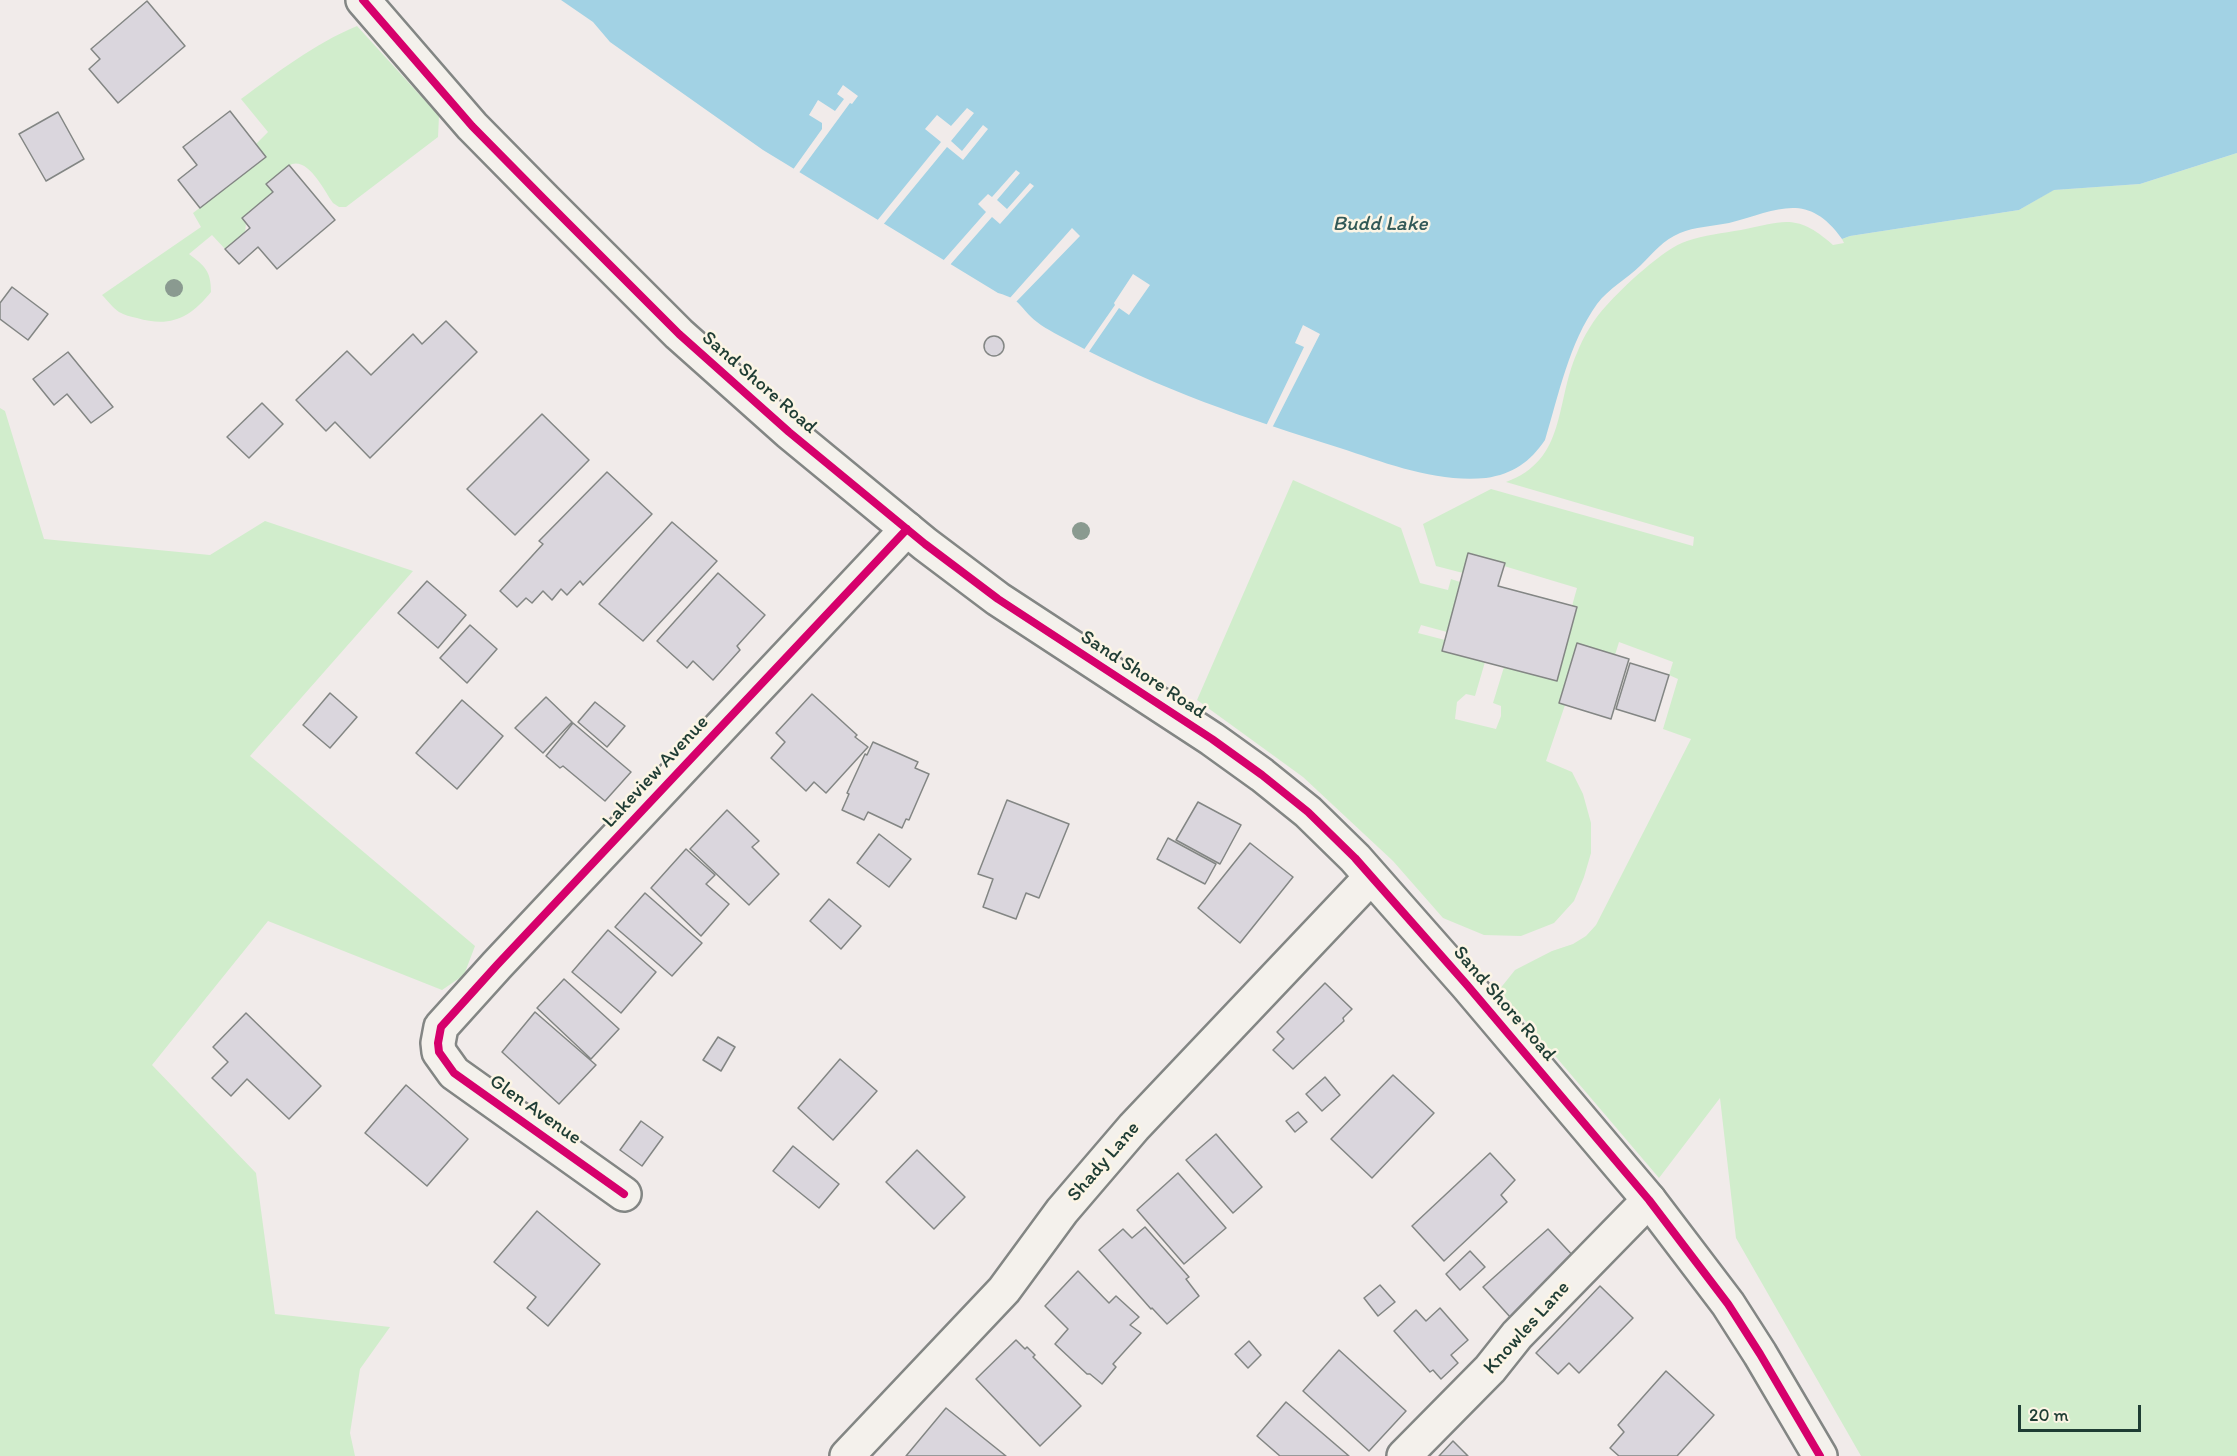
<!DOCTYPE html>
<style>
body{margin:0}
#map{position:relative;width:2237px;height:1456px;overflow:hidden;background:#f1ebea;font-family:Itim,sans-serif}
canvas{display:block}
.scale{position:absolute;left:2018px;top:1405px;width:123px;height:27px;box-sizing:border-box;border:3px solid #1f3d34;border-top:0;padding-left:8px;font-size:18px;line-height:21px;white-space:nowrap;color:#1f3d34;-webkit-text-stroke:4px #fcf5e5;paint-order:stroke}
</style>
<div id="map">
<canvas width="2237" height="1456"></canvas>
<div class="scale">20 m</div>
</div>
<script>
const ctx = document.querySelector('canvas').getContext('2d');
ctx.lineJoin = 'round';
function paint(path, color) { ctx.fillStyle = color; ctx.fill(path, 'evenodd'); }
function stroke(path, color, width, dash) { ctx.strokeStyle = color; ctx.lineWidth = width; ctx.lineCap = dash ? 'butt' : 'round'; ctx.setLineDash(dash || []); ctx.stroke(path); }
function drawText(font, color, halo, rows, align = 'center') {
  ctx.font = font + ' Itim,sans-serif'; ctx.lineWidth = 5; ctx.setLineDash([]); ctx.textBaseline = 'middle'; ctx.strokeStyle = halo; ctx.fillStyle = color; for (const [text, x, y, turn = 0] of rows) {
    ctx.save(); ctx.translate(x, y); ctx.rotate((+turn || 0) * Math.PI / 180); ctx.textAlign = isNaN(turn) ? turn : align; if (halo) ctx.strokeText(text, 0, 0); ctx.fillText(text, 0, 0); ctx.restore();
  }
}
const green = new Path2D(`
 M357 26 439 116 438 137 346 207H339L333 203C324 190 309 159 292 164L266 184 273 192 242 218 246 223 245 233 225 249 212 235 189 254C205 266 211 271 211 292 190 318 170 328 137 318 131 317 124 315 119 312 113 308 108 301 102 295L201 227 193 213 266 157 256 144 268 132 241 99C278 72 314 44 357 26Z
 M2237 153V1456H1861L1736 1238 1720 1098 1659 1178 1499 990 1515 970 1552 951 1573 944 1586 936 1596 925 1691 739 1663 729 1678 679 1669 675 1673 662 1619 642 1615 655 1577 643 1559 702 1565 705 1546 761 1572 772 1583 794 1591 823V853L1584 877 1574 901 1554 923 1521 936 1484 935 1443 918 1393 861 1303 777 1197 700 1293 480 1401 528 1420 583 1448 590 1451 579 1460 582 1447 632 1421 625 1418 633 1445 640 1442 651 1485 662 1475 696 1466 694 1457 702 1455 719 1496 729 1501 716V706L1493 703 1504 667 1557 681 1577 608 1572 606 1577 588 1504 566V563L1469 553 1463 573 1436 566 1423 524 1491 489 1693 546 1694 537 1506 482C1567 460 1555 402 1577 353 1583 337 1594 319 1606 306 1622 288 1664 248 1687 241 1704 235 1723 233 1741 230 1785 221 1797 213 1833 245L1844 243 1842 239 1850 236 2019 210 2053 190 2140 184Z
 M0 408 5 411 44 539 210 555 265 521 413 571 250 756 475 946 464 975 442 990 268 921 152 1065 256 1173 275 1314 390 1327 360 1369 350 1433 355 1456H0Z`);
const water = new Path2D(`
 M561 0H2237V153L2140 184 2054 190 2019 210 1850 236 1842 239C1807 190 1777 211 1729 223 1713 226 1694 227 1680 233 1663 240 1653 253 1641 265 1627 279 1609 288 1597 304 1569 343 1559 394 1545 440 1530 462 1513 474 1486 478 1436 483 1386 463 1340 448 1247 419 1159 389 1073 343 1061 336 1047 330 1037 322 1019 308 1023 300 998 293L763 150 610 42 593 22Z`);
const pier = new Path2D(`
 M843 85 858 96 852 104 850 103 798 174 792 171 822 129V123L809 115 818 100 835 111 844 99 837 94Z
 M967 108 974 113 951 141 962 151 983 125 988 129 963 160 947 147 882 226 876 222 941 142 925 129 937 115 951 126Z
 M1016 170 1020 173 997 200 1007 209 1030 183 1034 186 1000 224 992 217 949 266 942 262 986 212 978 204 988 194 992 197Z
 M1072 228 1080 236 1015 303 1009 299Z
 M1133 274 1150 285 1129 315 1119 308 1088 353 1083 351 1115 305 1114 303Z
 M1303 325 1320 334 1271 430 1265 428 1304 347 1295 343Z`);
const building = new Path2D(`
 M147 1 185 46 118 103 89 69 100 59 91 49Z
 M230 111 266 157 200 208 178 180 197 165 183 147Z
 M58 112 84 159 46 181 19 134Z
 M289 165 335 220 277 269 258 247 239 264 225 249 250 228 242 218 273 192 266 184Z
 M12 287 48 314 28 340 0 319V303Z
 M446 321 477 352 370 458 335 422 326 431 296 400 347 351 371 375 413 334 422 344Z
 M984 346a10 10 0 1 1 20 0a10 10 0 1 1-20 0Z
 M68 352 113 407 91 423 67 394 54 405 33 379Z
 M262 403 283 424 249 458 227 437Z
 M542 414 589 460 515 535 467 489Z
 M607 472 652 514 583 585 580 581 567 595 561 589 552 600 543 591 532 603 526 598 517 607 500 591 543 544 539 541Z
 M672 522 717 561 643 641 599 604Z
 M1468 553 1505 563 1498 586 1577 607 1557 681 1442 651Z
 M718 573 765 615 737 646 740 650 713 680 693 661 687 668 657 641Z
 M427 581 466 615 438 648 398 613Z
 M470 625 497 649 467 683 440 658Z
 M1577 643 1629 659 1611 719 1559 703Z
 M1630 663 1669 675 1655 721 1616 709Z
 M330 693 357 717 330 748 303 725Z
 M812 694 857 735 855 737 868 747 826 793 814 782 806 791 771 758 785 742 776 733Z
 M546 697 572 722 543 753 515 728Z
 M462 700 503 736 457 789 416 753Z
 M595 702 625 726 607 747 578 722Z
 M573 723 631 772 605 801 563 766 560 768 546 756Z
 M873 742 918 762 915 768 929 774 909 820 906 819 902 828 868 812 864 820 842 810 849 794 847 793 865 754 867 755Z
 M1007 800 1069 824 1039 898 1026 893 1016 919 983 907 993 879 978 874Z
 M1198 802 1241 825 1220 864 1176 840Z
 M727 810 759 841 752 847 779 874 749 905 690 849Z
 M879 834 911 859 889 887 857 863Z
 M1168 838 1216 864 1205 884 1157 859Z
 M1250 843 1293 877 1240 943 1198 908Z
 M686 849 715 875 706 884 729 904 701 936 651 888Z
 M645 893 702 943 672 976 615 927Z
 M829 899 861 926 841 949 810 921Z
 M608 930 656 972 621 1013 572 972Z
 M564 979 619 1029 591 1059 537 1008Z
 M1325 983 1352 1009 1343 1018 1344 1021 1293 1069 1273 1050 1284 1039 1277 1032Z
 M535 1012 596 1065 559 1104 502 1052Z
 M246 1013 321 1086 289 1119 247 1079 231 1096 212 1078 228 1062 213 1047Z
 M718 1037 735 1047 721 1071 703 1060Z
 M840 1059 877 1091 833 1140 798 1108Z
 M1393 1075 1434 1113 1372 1178 1331 1139Z
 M1325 1077 1340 1095 1322 1111 1306 1094Z
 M406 1085 468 1139 427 1186 365 1133Z
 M1298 1112 1307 1122 1295 1132 1286 1121Z
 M641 1121 663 1137 642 1166 620 1150Z
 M1216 1134 1262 1187 1233 1213 1186 1160Z
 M793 1146 839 1184 819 1208 773 1171Z
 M917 1150 965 1197 934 1229 886 1182Z
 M1490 1153 1515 1180 1501 1195 1507 1202 1444 1261 1412 1226Z
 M1178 1173 1226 1228 1184 1264 1137 1210Z
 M537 1211 600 1264 548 1326 527 1308 536 1297 494 1262Z
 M1145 1227 1189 1277 1186 1279 1199 1296 1167 1324 1152 1308 1151 1309 1099 1250 1123 1229 1132 1238Z
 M1548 1229 1576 1259 1511 1318 1483 1287Z
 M1470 1251 1485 1267 1460 1290 1446 1274Z
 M1078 1271 1109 1303 1116 1296 1139 1317 1130 1325 1141 1333 1113 1364 1116 1367 1102 1384 1090 1374H1087L1055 1344 1068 1329 1045 1306Z
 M1380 1285 1395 1302 1378 1316 1364 1298Z
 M1600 1286 1633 1318 1579 1373 1569 1363 1558 1374 1536 1353Z
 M1440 1308 1468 1340 1451 1355 1458 1363 1441 1379 1433 1370 1430 1372 1394 1331 1416 1310 1426 1321Z
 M1016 1340 1025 1349 1027 1347 1035 1355 1033 1357 1081 1406 1040 1446 976 1379Z
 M1249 1341 1261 1355 1248 1368 1235 1354Z
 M1339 1350 1406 1411 1369 1451 1303 1391Z
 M1666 1371 1714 1415 1677 1456H1619L1610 1448 1624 1432 1618 1425Z
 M1286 1402 1349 1456H1280L1257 1436Z
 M946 1408 1006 1456H906Z
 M1453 1441 1468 1456H1439Z`);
const street = new Path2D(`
 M624 1194 454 1073 439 1052 438 1043 441 1027 497 965 907 529
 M847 1456 1004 1290 1062 1211 1134 1127 1371 877
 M1404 1456 1490 1369 1517 1335 1649 1200`);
const secondary = new Path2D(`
 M363 0 472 126 544 199 679 334 789 432 925 544 998 599 1212 739 1262 775 1308 812 1355 858 1467 985 1649 1200 1728 1304 1760 1354 1820 1456`);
const cycleway = new Path2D(`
 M363 0 472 126 544 199 679 334 789 432 925 544 998 599 1212 739 1262 775 1308 812 1355 858 1467 985 1649 1200 1728 1304 1760 1354 1820 1456
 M624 1194 454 1073 439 1052 438 1043 441 1027 497 965 907 529`);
const trees = [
 [174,288],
 [1081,531]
];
const streetNames = [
 ["Sand Shore Road",759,383,41],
 ["Sand Shore Road",1143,675,33],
 ["Lakeview Avenue",656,772,-47],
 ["Sand Shore Road",1504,1004,49],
 ["Glen Avenue",535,1110,35],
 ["Shady Lane",1104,1162,-49],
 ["Knowles Lane",1527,1328,-48]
];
const waterNames = [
 ["Budd Lake",1380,225]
];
paint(green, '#d1edcc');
paint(water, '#a2d2e4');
paint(pier, '#f1ebea');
paint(building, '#dad6dd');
stroke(building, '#838684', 1.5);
stroke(street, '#838684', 38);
stroke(secondary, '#838684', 38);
stroke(street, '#f4f1ec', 33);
stroke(secondary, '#f4f1ec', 33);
stroke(cycleway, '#d6006c', 8);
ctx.fillStyle = '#8a9a90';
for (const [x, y] of trees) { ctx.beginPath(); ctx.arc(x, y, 9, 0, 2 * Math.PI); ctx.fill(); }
drawText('20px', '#1f3d34', '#fcf5e5', streetNames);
drawText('italic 21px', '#325957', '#fcf5e5', waterNames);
</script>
